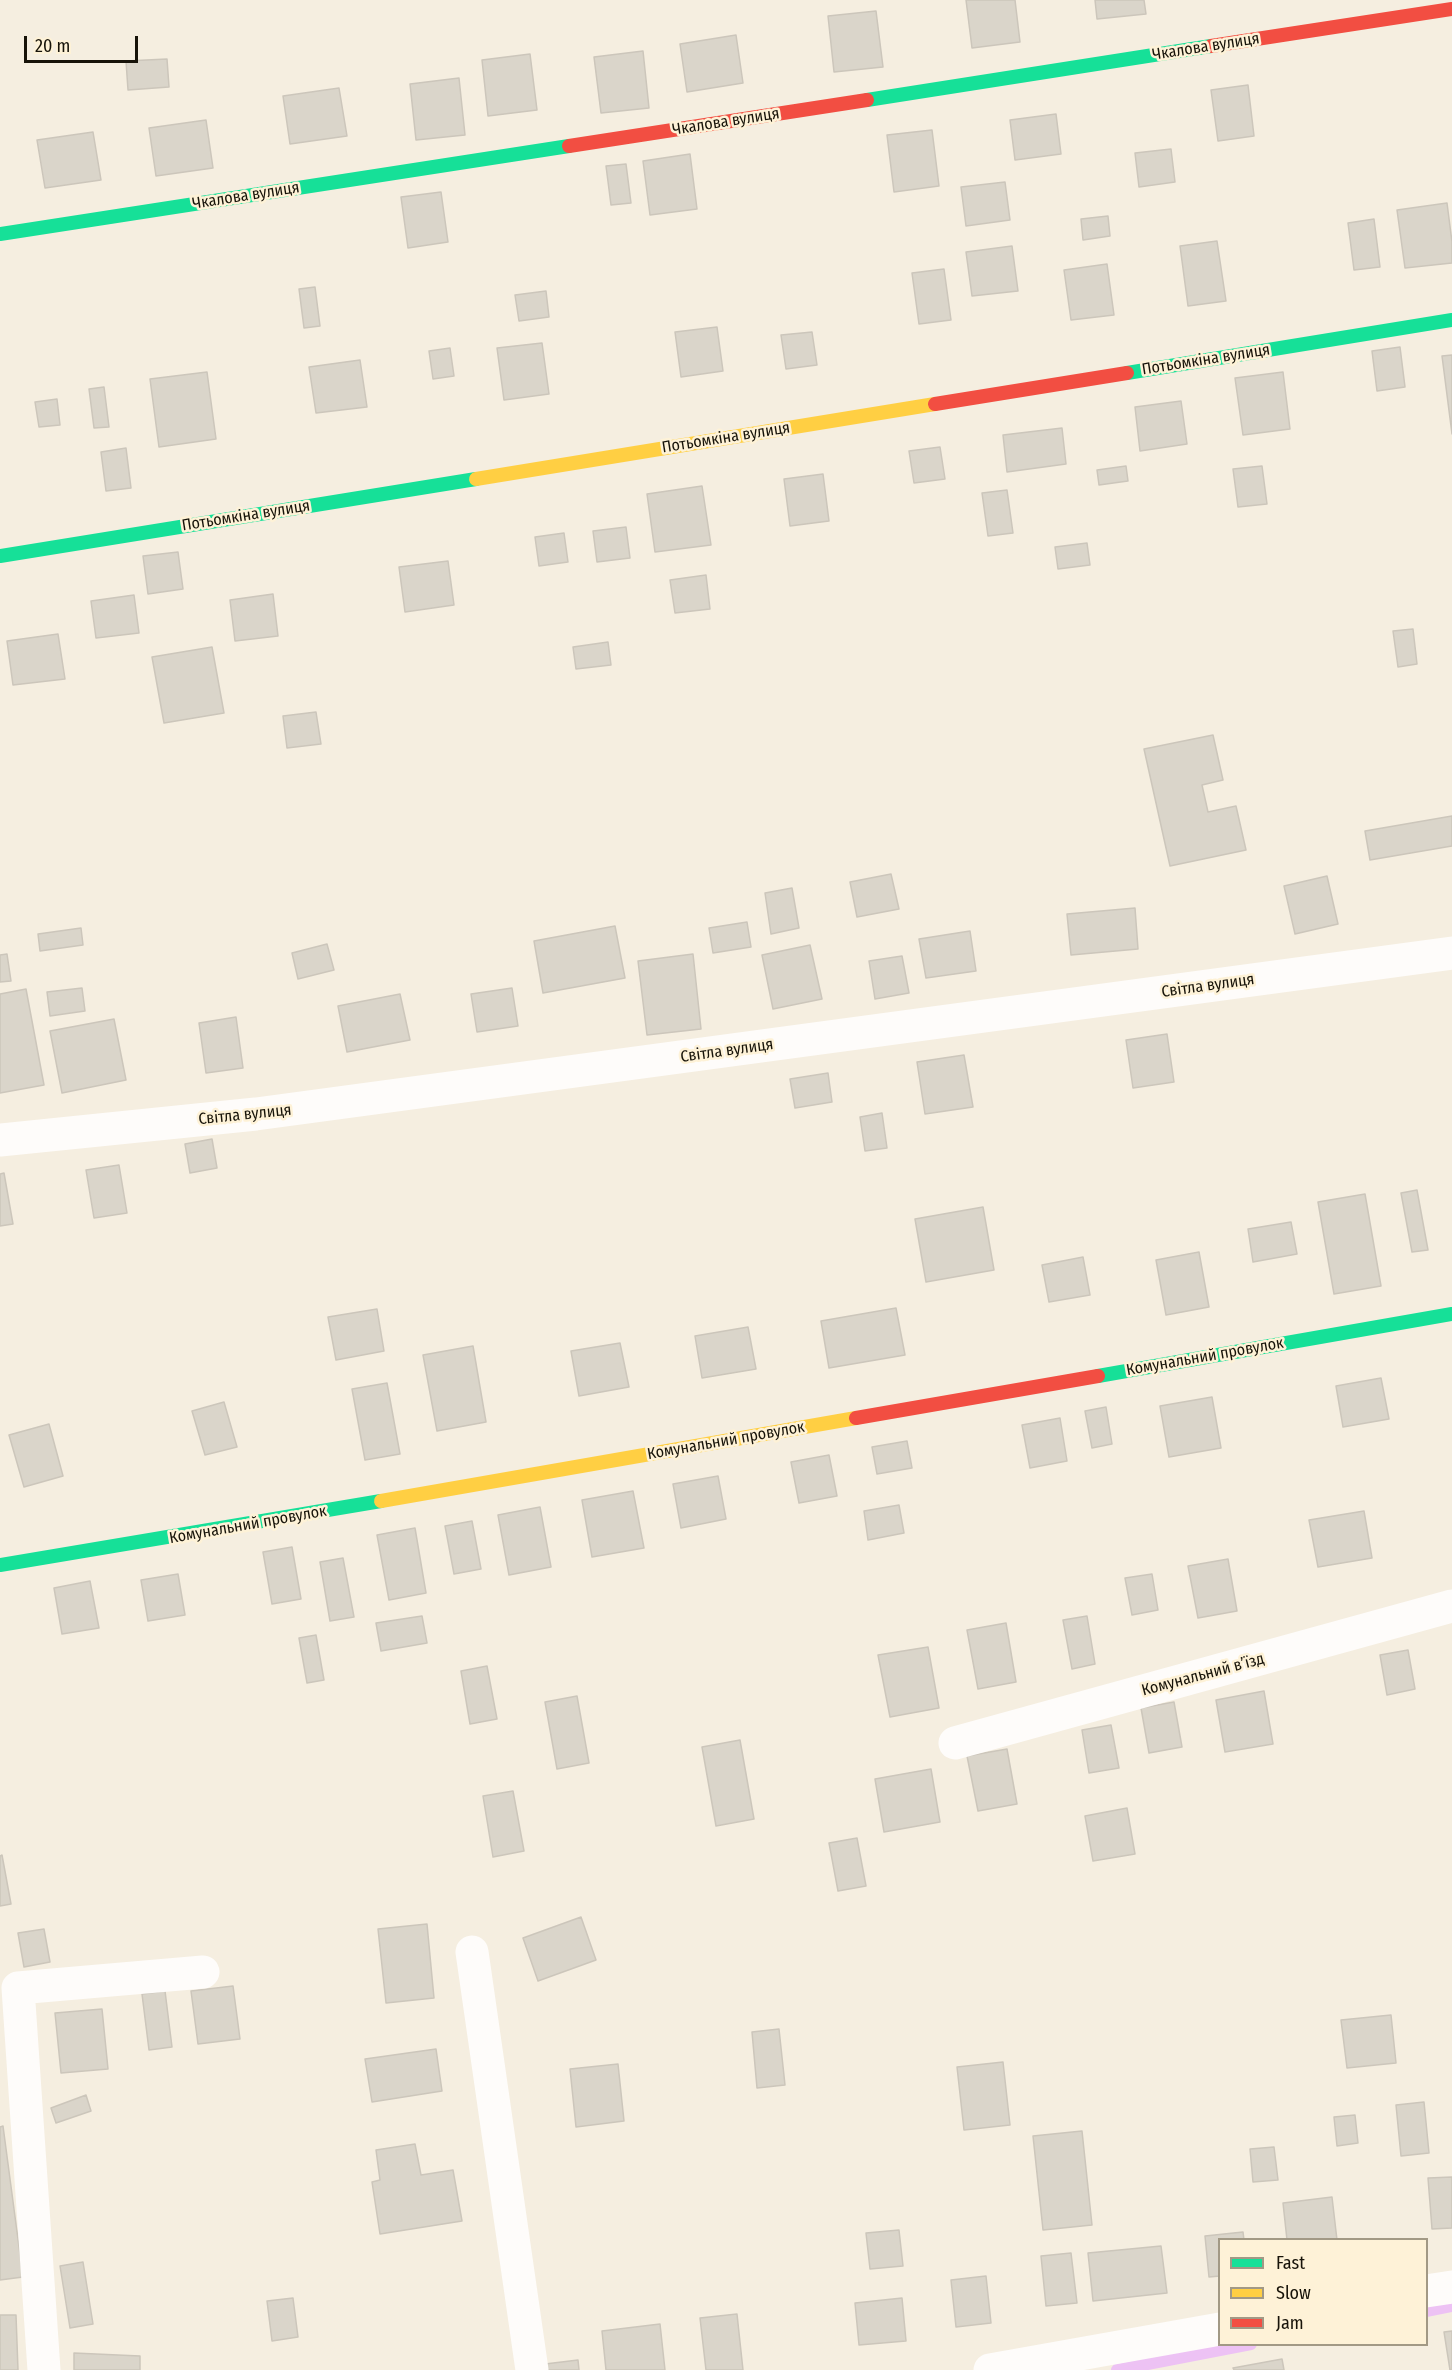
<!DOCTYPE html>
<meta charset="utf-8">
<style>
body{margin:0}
#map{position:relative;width:1452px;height:2370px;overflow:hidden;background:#f5eee0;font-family:"Fira Sans Condensed",sans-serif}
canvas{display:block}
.legend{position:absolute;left:1218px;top:2238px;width:210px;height:108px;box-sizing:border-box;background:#fef2d7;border:2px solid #a29985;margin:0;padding:8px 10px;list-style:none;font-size:18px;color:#171309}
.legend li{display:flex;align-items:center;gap:12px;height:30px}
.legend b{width:30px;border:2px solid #a29985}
.scale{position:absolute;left:24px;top:36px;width:114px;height:27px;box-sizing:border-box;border:3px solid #171309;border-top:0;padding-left:8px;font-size:18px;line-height:21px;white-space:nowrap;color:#171309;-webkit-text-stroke:4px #fef2d7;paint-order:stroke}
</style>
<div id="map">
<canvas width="1452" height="2370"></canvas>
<ul class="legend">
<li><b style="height:8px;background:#16e098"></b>Fast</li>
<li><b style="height:8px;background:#ffcf43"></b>Slow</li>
<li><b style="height:8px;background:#f24e42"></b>Jam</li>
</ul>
<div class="scale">20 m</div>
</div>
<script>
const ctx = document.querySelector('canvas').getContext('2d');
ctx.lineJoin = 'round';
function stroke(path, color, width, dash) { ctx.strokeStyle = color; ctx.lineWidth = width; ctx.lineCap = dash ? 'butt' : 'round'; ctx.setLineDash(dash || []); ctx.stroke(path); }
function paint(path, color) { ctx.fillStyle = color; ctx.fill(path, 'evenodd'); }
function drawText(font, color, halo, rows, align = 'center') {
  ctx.font = font + ' "Fira Sans Condensed",sans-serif'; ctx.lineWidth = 5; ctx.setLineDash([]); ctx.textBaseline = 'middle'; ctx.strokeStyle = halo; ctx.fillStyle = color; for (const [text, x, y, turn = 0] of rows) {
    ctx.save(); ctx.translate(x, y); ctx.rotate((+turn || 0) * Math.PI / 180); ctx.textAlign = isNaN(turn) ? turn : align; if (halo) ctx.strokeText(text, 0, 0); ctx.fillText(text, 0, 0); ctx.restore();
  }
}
const stream = new Path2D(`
 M1426 2311 1452 2306
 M1117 2370 1251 2344`);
const building = new Path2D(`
 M966 0H1015L1020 42 972 48Z
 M1095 0H1144L1146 14 1097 19Z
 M876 11 883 67 834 72 828 16Z
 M736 35 743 83 687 92 680 44Z
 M643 51 649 108 601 113 594 57Z
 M530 54 537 110 488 116 482 60Z
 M167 59 169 87 128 90 126 61Z
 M459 78 465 135 416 140 410 84Z
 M1248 85 1254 136 1218 141 1211 90Z
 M339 88 347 136 290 144 283 96Z
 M1056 114 1061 154 1015 160 1010 120Z
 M206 120 213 168 156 176 149 128Z
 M932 130 939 186 894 192 887 135Z
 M93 132 101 180 45 188 37 140Z
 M1171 149 1175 182 1139 187 1135 153Z
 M690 154 697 209 650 215 643 161Z
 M626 164 631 203 611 205 606 166Z
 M1005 182 1010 220 966 226 961 187Z
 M441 192 448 242 408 248 401 197Z
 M1447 203 1452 242V263L1405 268 1397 210Z
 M1108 216 1110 236 1083 240 1081 219Z
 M1374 219 1380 267 1354 270 1348 223Z
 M1217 241 1226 301 1188 306 1180 246Z
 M1012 246 1018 291 972 296 966 252Z
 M1107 264 1114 315 1071 320 1064 270Z
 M944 269 951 320 919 324 912 273Z
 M315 287 320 326 304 328 299 289Z
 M546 291 549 317 519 321 515 295Z
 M717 327 723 371 681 377 675 332Z
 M812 332 817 365 786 369 781 335Z
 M542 343 549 394 504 400 497 348Z
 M1400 347 1405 387 1377 391 1372 351Z
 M450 348 454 376 433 379 429 351Z
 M1452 355V434L1442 356Z
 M360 360 367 407 316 413 309 367Z
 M207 372 216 439 159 447 150 379Z
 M1283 372 1290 429 1243 435 1235 378Z
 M104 387 109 427 94 428 89 389Z
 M57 399 60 425 39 427 35 402Z
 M1181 401 1187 444 1140 451 1135 407Z
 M1062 428 1066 464 1007 472 1003 435Z
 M940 447 945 479 914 483 909 451Z
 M126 448 131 488 106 491 101 452Z
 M1126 466 1128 481 1099 485 1097 470Z
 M1262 466 1267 504 1238 507 1233 469Z
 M823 474 829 521 790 526 784 479Z
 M702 486 711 545 655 552 647 494Z
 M1007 490 1013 533 988 536 982 493Z
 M626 527 630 558 597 562 593 531Z
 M564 533 568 562 539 566 535 537Z
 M1087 543 1090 565 1058 569 1055 547Z
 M178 552 183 589 148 594 143 556Z
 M448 561 454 605 405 612 399 567Z
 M706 575 710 609 675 613 670 580Z
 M273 594 278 636 235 641 230 600Z
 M134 595 139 633 96 638 91 601Z
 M1413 629 1417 664 1398 667 1393 631Z
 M58 634 65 679 13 685 7 641Z
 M608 642 611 665 576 669 573 647Z
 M212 647 224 713 164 723 152 657Z
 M316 712 321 744 287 748 283 716Z
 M1213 735 1223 780 1202 785 1208 812 1236 806 1246 850 1170 866 1144 749Z
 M1452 816V846L1370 860 1365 831Z
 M891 874 899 909 857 917 850 882Z
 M1327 876 1338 924 1295 934 1284 886Z
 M792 888 799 928 771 934 765 893Z
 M1135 908 1138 949 1071 955 1067 914Z
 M747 922 751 947 713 953 709 928Z
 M615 926 625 978 543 993 534 941Z
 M81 928 83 945 40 951 38 934Z
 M970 931 976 971 926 978 919 939Z
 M327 944 334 970 298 979 292 953Z
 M810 945 822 999 773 1009 762 955Z
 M7 954 11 981 0 982V955Z
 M693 954 701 1029 647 1035 638 961Z
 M902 956 909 993 875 999 869 961Z
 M82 988 85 1011 50 1016 47 992Z
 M512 988 518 1026 477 1032 471 994Z
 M26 989 44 1085 0 1093V994Z
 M400 994 410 1040 347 1052 338 1006Z
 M236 1017 243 1068 206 1073 199 1023Z
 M114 1019 126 1080 62 1093 50 1031Z
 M1167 1034 1174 1082 1133 1088 1126 1040Z
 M964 1055 973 1107 925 1114 917 1062Z
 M828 1073 832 1102 795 1108 790 1079Z
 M882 1113 887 1148 865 1151 860 1117Z
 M212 1139 217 1168 190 1173 185 1144Z
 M119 1165 127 1213 94 1218 86 1170Z
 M4 1173 13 1224 0 1226V1174Z
 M1417 1190 1428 1250 1412 1252 1401 1193Z
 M1365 1194 1381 1286 1334 1294 1318 1202Z
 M983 1207 994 1270 926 1282 915 1219Z
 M1291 1222 1297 1254 1253 1262 1248 1229Z
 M1199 1252 1209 1307 1166 1315 1156 1260Z
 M1083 1257 1090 1295 1049 1302 1042 1265Z
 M896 1308 905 1355 829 1368 821 1321Z
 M377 1309 384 1351 336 1360 328 1317Z
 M748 1327 756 1369 702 1378 695 1336Z
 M620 1343 629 1387 579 1396 571 1351Z
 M473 1346 486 1422 437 1431 423 1355Z
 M1381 1378 1389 1419 1343 1427 1336 1386Z
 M387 1383 400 1454 365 1460 352 1389Z
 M1212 1397 1221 1448 1169 1457 1160 1406Z
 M224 1402 237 1447 205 1455 192 1411Z
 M1106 1407 1112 1444 1092 1448 1085 1411Z
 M1060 1418 1067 1461 1030 1468 1022 1425Z
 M49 1424 63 1476 24 1487 9 1435Z
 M907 1441 912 1468 877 1474 872 1447Z
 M829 1455 837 1496 799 1503 791 1462Z
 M718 1476 726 1519 681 1528 673 1484Z
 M633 1491 644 1548 592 1557 582 1500Z
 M899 1505 904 1533 868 1540 864 1511Z
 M540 1507 551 1567 509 1575 498 1515Z
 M1364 1511 1372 1558 1318 1567 1309 1520Z
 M472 1521 481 1569 454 1574 445 1526Z
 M415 1528 426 1593 389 1600 377 1535Z
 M292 1547 301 1599 272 1604 263 1552Z
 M343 1558 354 1617 330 1621 320 1562Z
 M1228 1559 1237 1611 1198 1618 1188 1566Z
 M178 1574 185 1615 148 1621 141 1580Z
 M1152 1574 1158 1610 1132 1615 1125 1578Z
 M90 1581 99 1628 62 1634 54 1588Z
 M422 1616 427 1643 381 1651 376 1623Z
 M1087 1616 1095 1664 1072 1669 1063 1620Z
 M1006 1623 1016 1682 978 1689 967 1630Z
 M316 1635 324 1680 307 1683 299 1638Z
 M928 1647 939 1708 890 1717 878 1655Z
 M1408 1650 1415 1689 1387 1695 1380 1655Z
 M487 1666 497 1719 470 1724 461 1671Z
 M1264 1691 1273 1744 1225 1752 1216 1700Z
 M577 1696 589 1763 557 1769 545 1702Z
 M1174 1702 1182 1747 1149 1753 1141 1708Z
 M1111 1725 1119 1768 1089 1773 1082 1730Z
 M740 1740 754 1819 716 1826 702 1747Z
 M1007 1749 1017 1804 978 1811 967 1756Z
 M931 1769 940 1822 884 1832 875 1779Z
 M513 1791 524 1851 493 1857 483 1796Z
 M1127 1808 1135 1854 1093 1861 1085 1816Z
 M857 1838 866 1886 838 1891 829 1843Z
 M2 1855 11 1904 0 1906V1856Z
 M581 1917 596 1960 538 1981 523 1938Z
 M427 1924 434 1998 386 2003 378 1929Z
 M44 1929 50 1962 24 1967 18 1933Z
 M233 1986 240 2039 198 2044 191 1991Z
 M165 1991 172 2047 149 2050 142 1994Z
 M102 2009 108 2069 61 2073 55 2013Z
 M1391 2015 1396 2063 1347 2068 1341 2020Z
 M779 2029 785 2085 757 2088 752 2032Z
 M436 2049 442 2091 372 2102 365 2059Z
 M1003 2062 1010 2125 964 2130 957 2067Z
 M618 2064 624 2121 576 2127 570 2069Z
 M86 2095 91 2111 56 2123 51 2108Z
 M1424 2102 1429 2153 1401 2156 1396 2105Z
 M1355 2115 1358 2143 1337 2146 1334 2117Z
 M3 2126 23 2277 0 2280V2127Z
 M1082 2131 1092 2225 1043 2230 1033 2136Z
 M415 2144 421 2175 453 2170 462 2221 380 2234 372 2182 380 2180 376 2150Z
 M1274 2147 1278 2180 1253 2182 1250 2149Z
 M1452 2177V2228L1432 2229 1428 2178Z
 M1332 2197 1337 2240H1287L1283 2203Z
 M899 2230 903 2266 870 2269 866 2233Z
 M1243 2232 1244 2240H1220V2276L1209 2277 1205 2236Z
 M1161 2246 1167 2293 1093 2301 1088 2253Z
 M1071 2253 1077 2303 1046 2306 1041 2256Z
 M83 2262 93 2324 70 2328 60 2266Z
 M986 2276 991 2323 956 2327 951 2280Z
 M293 2298 298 2337 272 2341 267 2301Z
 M902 2298 906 2341 859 2345 855 2303Z
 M737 2314 743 2370H706L700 2318Z
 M0 2315H16L18 2370H0Z
 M660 2324 665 2370H606L602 2331Z
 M1452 2331V2370H1450L1444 2332Z
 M74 2353 140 2356V2370H74Z
 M1282 2359 1284 2370H1234L1233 2368Z
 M578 2360 579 2370H545V2364Z`);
const street = new Path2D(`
 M0 1140 256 1114 1452 953
 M955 1743 1452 1606
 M472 1952 532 2370
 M1426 2291 1452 2287
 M44 2370 18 1988 203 1972
 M990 2370 1220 2329`);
const fast = new Path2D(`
 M867 100 1211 46
 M0 234 569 146
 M1127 373 1452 320
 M0 556 476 479
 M1098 1376 1452 1314
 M0 1565 381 1501`);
const slow = new Path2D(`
 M476 479 935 404
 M381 1501 856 1418`);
const jam = new Path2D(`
 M1211 46 1452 9
 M569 146 867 100
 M935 404 1127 373
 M856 1418 1098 1376`);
const streetNames = [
 ["Чкалова вулиця",1206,47,-9],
 ["Чкалова вулиця",726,122,-9],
 ["Чкалова вулиця",246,196,-9],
 ["Потьомкіна вулиця",1206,360,-9],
 ["Потьомкіна вулиця",726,438,-9],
 ["Потьомкіна вулиця",246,516,-9],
 ["Світла вулиця",1208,986,-8],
 ["Світла вулиця",727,1051,-8],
 ["Світла вулиця",245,1115,-6],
 ["Комунальний провулок",1205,1357,-10],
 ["Комунальний провулок",726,1441,-10],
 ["Комунальний провулок",248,1525,-10],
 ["Комунальний в’їзд",1203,1675,-15]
];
stroke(stream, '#edc2f4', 12);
paint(building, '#dad5ca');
stroke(building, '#ccc6bb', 1.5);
stroke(street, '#fefcfa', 33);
stroke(fast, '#16e098', 14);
stroke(slow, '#ffcf43', 14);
stroke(jam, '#f24e42', 14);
drawText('16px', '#171309', '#fef2d7', streetNames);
</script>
